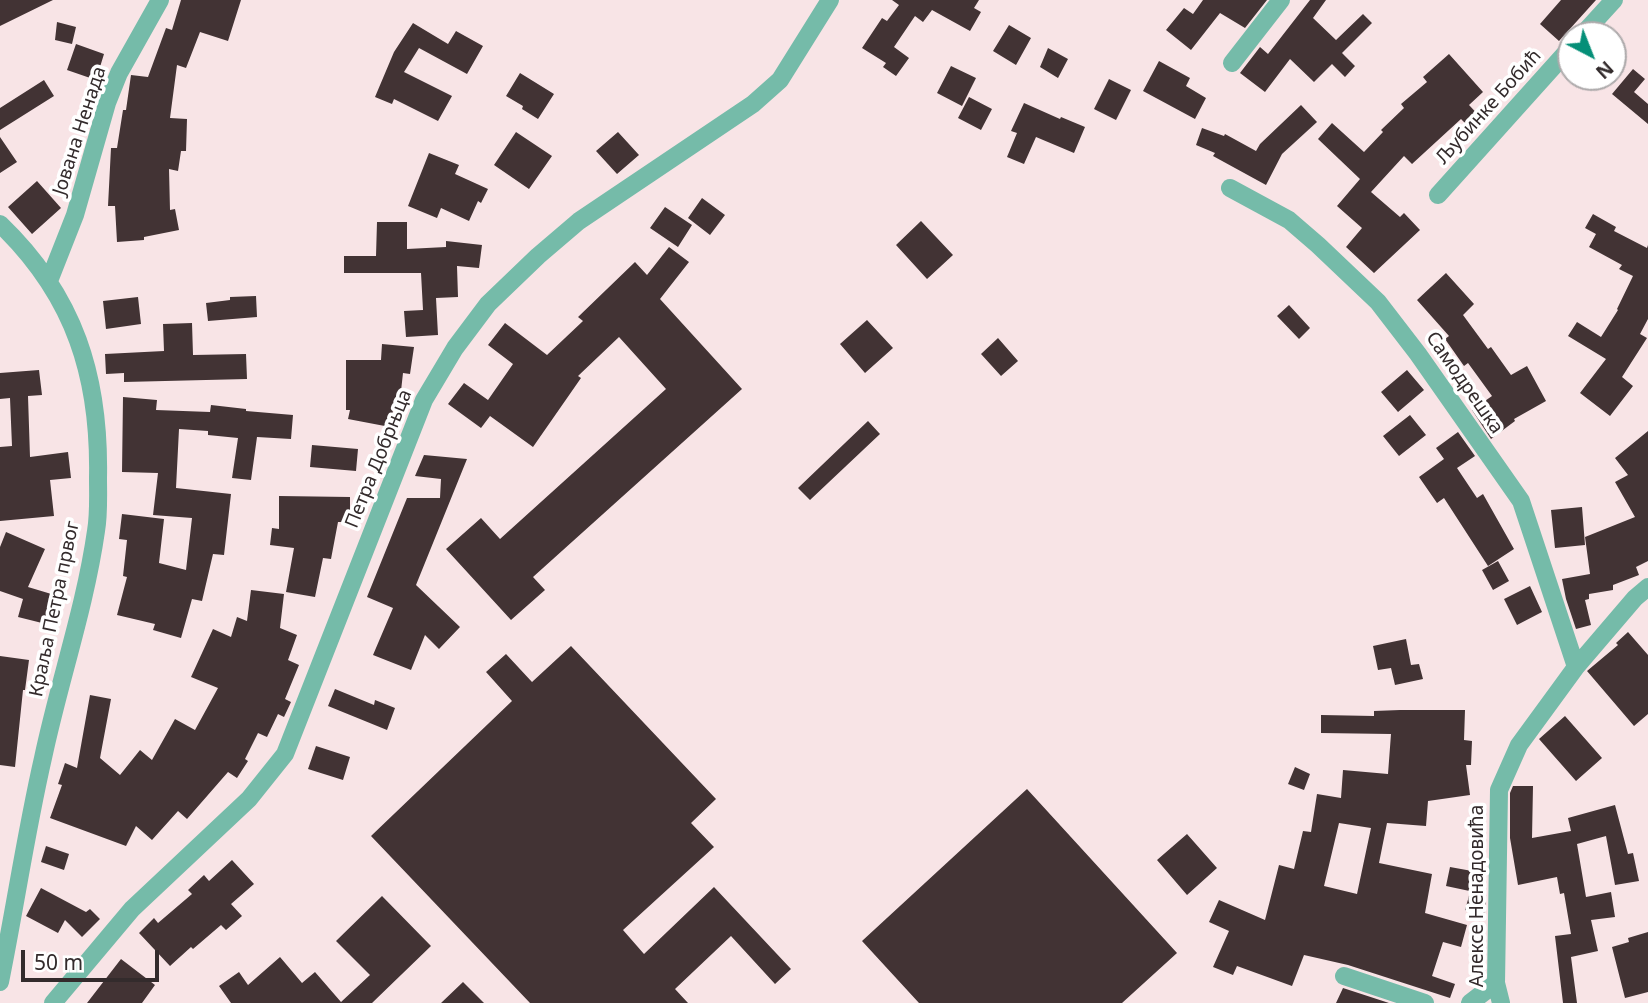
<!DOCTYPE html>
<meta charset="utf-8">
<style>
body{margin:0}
#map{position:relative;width:1648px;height:1003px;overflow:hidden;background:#f8e4e6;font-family:"Noto Sans",sans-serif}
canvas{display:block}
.north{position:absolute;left:1557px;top:21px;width:70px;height:70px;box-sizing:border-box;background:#fff;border:2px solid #adaaab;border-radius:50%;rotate:138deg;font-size:19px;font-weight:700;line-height:28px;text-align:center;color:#332b2c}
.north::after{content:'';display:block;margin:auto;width:24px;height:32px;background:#058f78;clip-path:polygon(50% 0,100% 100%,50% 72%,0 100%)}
.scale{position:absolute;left:21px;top:950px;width:138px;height:32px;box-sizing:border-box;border:4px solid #332b2c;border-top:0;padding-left:9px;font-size:21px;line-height:24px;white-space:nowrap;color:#332b2c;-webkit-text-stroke:5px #fff;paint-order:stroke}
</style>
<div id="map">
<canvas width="1648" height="1003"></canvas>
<div class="north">N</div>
<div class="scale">50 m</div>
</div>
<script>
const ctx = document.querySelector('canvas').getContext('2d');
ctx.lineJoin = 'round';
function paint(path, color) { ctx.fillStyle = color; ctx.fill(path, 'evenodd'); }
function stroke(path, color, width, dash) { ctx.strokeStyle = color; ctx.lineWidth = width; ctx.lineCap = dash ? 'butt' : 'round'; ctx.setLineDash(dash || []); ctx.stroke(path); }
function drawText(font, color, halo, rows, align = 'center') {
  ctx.font = font + ' "Noto Sans",sans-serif'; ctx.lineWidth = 7; ctx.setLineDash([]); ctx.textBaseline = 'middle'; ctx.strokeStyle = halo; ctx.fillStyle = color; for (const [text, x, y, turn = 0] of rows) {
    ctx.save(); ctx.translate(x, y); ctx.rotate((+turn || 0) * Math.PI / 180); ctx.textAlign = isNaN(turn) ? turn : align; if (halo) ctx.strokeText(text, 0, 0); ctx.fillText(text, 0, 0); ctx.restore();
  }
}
const building = new Path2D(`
 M0 0H53L0 26Z
 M181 0H241L228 41 200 32 186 68 177 65 170 118 187 119 186 151H181L178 171 169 169 170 210 175 209 179 230 144 237V240L117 242 115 206H108L111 148H117L123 110H126L131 75 148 77 166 28 172 30Z
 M892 0H979L974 8 981 12 970 31 932 10 923 22 915 16 894 47 909 58 896 76 883 67 886 63 862 48 882 18 887 21 899 5Z
 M1203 0H1267L1245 28 1220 13 1191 50 1166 30 1184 8 1193 14Z
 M1310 0H1326L1313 18 1336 40 1363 14 1372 23 1342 53 1355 66 1345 77 1332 64 1314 82 1290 59 1265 92 1240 73 1260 47 1268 54Z
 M1561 0H1596L1559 41 1540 24Z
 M57 22 76 27 72 44 55 40Z
 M413 23 448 44 456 31 483 46 467 74 419 48 404 72 452 96 438 121 394 99 392 104 375 97 394 52Z
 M1009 25 1031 38 1016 65 993 51Z
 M76 44 104 54 96 80 67 70Z
 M1048 48 1068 59 1058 78 1040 67Z
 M1449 54 1483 92 1469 105 1484 121 1473 131 1461 119 1412 164 1404 156 1371 192 1400 217 1404 213 1420 230 1374 273 1346 247 1362 228 1337 206 1360 179 1318 139 1332 123 1364 152 1383 132 1381 130 1404 108 1401 104 1427 82 1423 77Z
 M1159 61 1190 78 1186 86 1206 98 1195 119 1143 91Z
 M951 66 976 78 962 106 937 93Z
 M1633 69 1645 79 1634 92 1648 104V124L1612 94Z
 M520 73 554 94 538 119 522 109 523 106 506 96Z
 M1109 79 1131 90 1116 120 1094 109Z
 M44 80 54 96 0 130V108Z
 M969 97 992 109 981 130 958 118Z
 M1024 103 1060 119 1061 117 1085 127 1074 153 1036 137 1024 164 1007 157 1017 133 1011 131Z
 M1301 105 1317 122 1282 154 1266 185 1213 156 1215 153 1196 145 1202 128 1224 136 1225 134 1256 151 1260 144Z
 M516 132 552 156 529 189 494 165Z
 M618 132 639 155 617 174 596 151Z
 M0 137 17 162 0 173Z
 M429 153 459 165 455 174 488 189 481 203 478 201 469 221 441 208 437 218 408 206Z
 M37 181 61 208 32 234 8 207Z
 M702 198 725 215 710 235 688 218Z
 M665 207 692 225 678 247 650 228Z
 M1593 214 1616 227 1614 231 1647 248 1648 245V319L1640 334 1647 338 1622 377 1633 386 1610 416 1580 393 1606 359 1568 336 1577 322 1601 337 1618 310 1617 309 1633 276 1619 269 1622 265 1589 247 1596 234 1585 228Z
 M921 221 953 255 927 279 896 245Z
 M377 222H407V249L446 247V241L482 245 479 268 457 266 458 297 436 298 438 335 406 337 404 311 423 310 421 273H344V256H376Z
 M669 247 689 262 660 299 742 389 533 577 545 590 511 620 446 549 481 518 500 539 666 389 619 337 578 376 581 378 533 447 490 416 481 428 448 404 464 383 488 400 513 364 488 345 505 323 547 355 583 321 578 317 635 262 647 275Z
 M1446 273 1474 304 1463 315 1488 349 1491 347 1511 375 1527 366 1546 401 1514 419 1515 421 1491 439 1472 410 1492 396 1468 363 1464 366 1445 339 1449 336 1417 300Z
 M256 296 257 317 208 321 206 303 230 300V297Z
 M138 297 141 324 106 329 103 301Z
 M1289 305 1310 328 1299 339 1277 316Z
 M867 320 893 348 865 373 840 344Z
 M192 323 193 355 246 354 247 379 124 382V373L106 374 105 354 164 351 163 324Z
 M998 338 1018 361 1001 376 981 354Z
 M382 344 414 347 410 374 403 373 400 400 395 399 390 427 348 419 350 410H346V360H381Z
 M39 370 42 395 28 396 30 457 68 452 71 478 50 480 54 516 0 521V447L12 446 10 398 0 399V373Z
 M1407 370 1424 390 1398 412 1381 392Z
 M123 397 157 400 156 410 210 412 211 405 246 409V411L293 415 291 439 257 437 251 480 232 478 238 438 208 435V431L179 429 176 488 231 494 224 555 213 554 202 601 192 599 181 638 153 630 155 624 117 615 127 577 123 576 127 540 119 539 122 514 164 519 159 563 186 570 192 518 153 515 158 473 122 472Z
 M1410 415 1426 435 1399 456 1383 436Z
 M868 421 880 434 810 500 798 488Z
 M1648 431V561L1636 567 1639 575 1613 585V590L1589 594V599L1585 600 1591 625 1576 629 1566 599 1562 579 1590 574 1585 537 1635 517 1615 482 1628 475 1615 458Z
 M1458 432 1475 456 1457 468 1477 498 1483 494 1514 549 1488 566 1444 498 1437 503 1419 477 1444 459 1436 448Z
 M312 445 358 449 356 471 310 467Z
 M424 455 467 459 416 585 460 627 439 649 425 635 411 670 373 655 393 608 367 597 407 498H440L441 479 415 476Z
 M279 496 350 497V522H338L331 559 323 558 315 597 286 592 294 548 270 545 272 528 279 529Z
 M1582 507 1585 545 1555 548 1551 510Z
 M6 532 45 549 28 587 58 596 50 625 18 617 23 599 0 591V547Z
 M1498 561 1509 581 1493 590 1482 570Z
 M1530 586 1542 612 1517 625 1504 599Z
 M251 590 284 594 280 628 297 635 288 660 299 665 285 699 291 702 284 717 278 714 267 737 258 733 245 759 248 761 237 778 228 772 187 819 178 811 152 840 136 826 126 846 50 818 62 785 58 784 65 763 77 768 90 695 111 699 100 758 120 775 140 750 152 760 175 719 195 730 218 688 191 677 213 629 231 637 237 617 247 621Z
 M1628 632 1648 655V714L1634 726 1587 671 1618 645 1616 643Z
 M1406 639 1411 665 1419 664 1423 679 1395 685 1391 668 1378 670 1373 646Z
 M571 646 716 799 691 823 714 847 623 930 644 954 714 887 791 969 775 984 731 936 675 989 688 1003H530L371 836 512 701 486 672 506 654 532 682Z
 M0 656 29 660 25 690H23L15 767 0 765Z
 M335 689 374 705 375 700 395 708 387 730 328 706Z
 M1400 710H1465L1464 740 1472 741 1471 765H1466L1470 795 1428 801 1426 826 1387 823 1379 863 1432 874 1425 913 1467 925 1461 947 1443 942 1432 976 1455 984 1450 998 1348 965 1304 955 1292 986 1237 966 1233 975 1213 967 1229 931 1209 922 1219 900 1265 920 1279 865 1294 869 1303 831 1311 832 1317 794 1341 798 1343 770 1388 774 1391 734 1321 733V715L1374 716V711ZM1339 823 1371 828 1357 894 1324 886Z
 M1565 716 1602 758 1576 781 1539 739Z
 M316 746 350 757 343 780 308 769Z
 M1295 767 1310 774 1304 790 1288 784Z
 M1513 786H1533L1532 838 1571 831 1568 818 1615 805 1628 854 1633 853 1639 881 1615 885 1606 836 1577 844 1586 897 1611 892 1615 917 1591 920 1598 951 1571 957 1577 1003H1563L1555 936 1571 934 1564 893 1560 894 1557 877 1518 885 1510 838V793Z
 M1027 789 1177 953 1122 1003H919L862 941Z
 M1187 834 1217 868 1187 895 1157 860Z
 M46 846 69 854 64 870 41 862Z
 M232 860 254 884 231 904 242 916 226 930 221 925 193 949 191 947 170 966 139 933 154 918 158 923 192 894 188 890 204 875 209 881Z
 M1450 867 1483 873 1479 893 1446 886Z
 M41 888 86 912 90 909 100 919 82 937 65 920 58 933 26 916Z
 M382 896 431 946 372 1003H231L219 986 239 972 248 985 280 957 302 983 315 972 341 1002 370 975 336 941Z
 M1469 896 1486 901 1484 915 1465 910Z
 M1648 932V992L1625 998 1612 947 1629 942 1628 938Z
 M121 959 155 985 142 1003H87Z
 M463 982 484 1003H441Z
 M1343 988 1389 1003H1336Z`);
const minor = new Path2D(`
 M1582 35 1614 0
 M1232 63 1281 0
 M1230 188 1289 220 1318 245 1378 302 1418 354 1521 501 1576 667
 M1438 195 1571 47
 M0 224C75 296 100 377 98 478 98 495 99 514 96 531 85 608 59 682 43 758 26 832 15 908 0 982
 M49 281 75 215 107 103 119 73 160 0
 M1344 976 1425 1003
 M53 1003 132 909 249 799 285 754 424 400 455 348 488 304 538 256 579 221 753 104 780 80 830 0
 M1470 1003 1496 983
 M1501 1003 1496 983 1499 790 1519 745 1576 667 1635 598 1648 587`);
const streetNames = [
 ["Љубинке Бобић",1489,107,-48],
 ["Јована Ненада",80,131,-72],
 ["Самодрешка",1464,383,55],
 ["Петра Добрњца",379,459,-68],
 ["Краља Петра првог",55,609,-78],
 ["Алексе Ненадовића",1478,896,-90]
];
paint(building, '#423334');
stroke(minor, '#75bba9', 18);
drawText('19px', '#332b2c', '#fff', streetNames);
</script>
